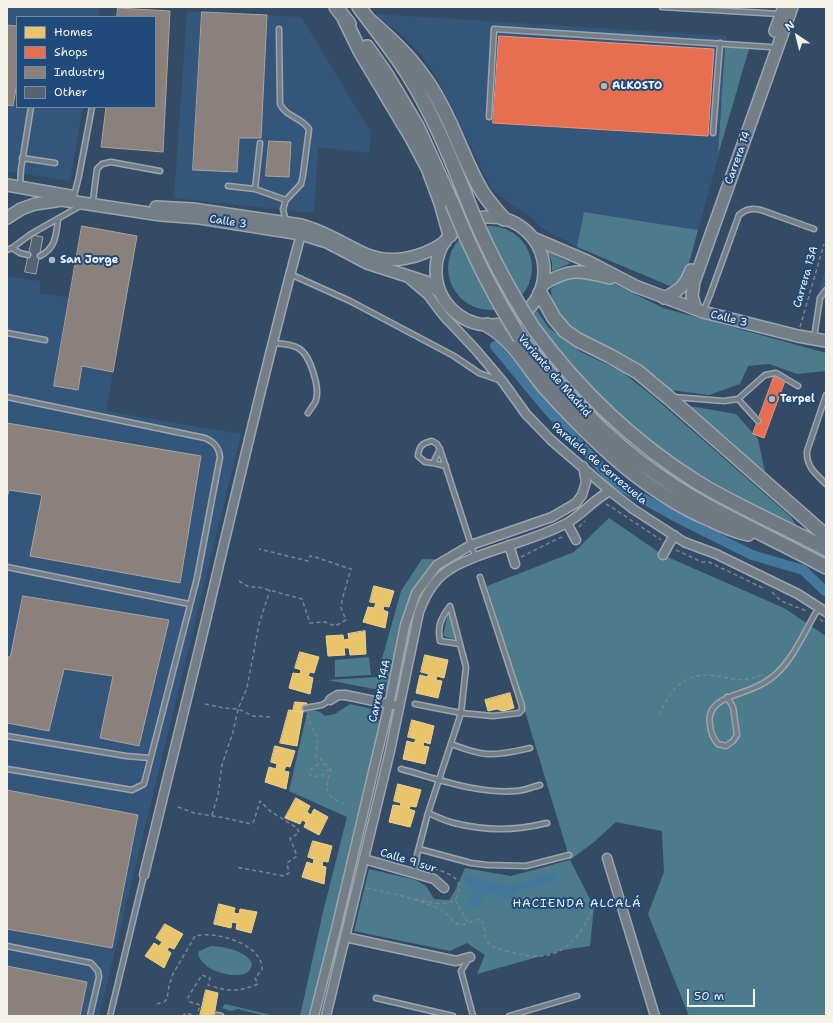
<!DOCTYPE html>
<meta charset="utf-8">
<style>
body{margin:0}
#map{position:relative;width:833px;height:1023px;overflow:hidden;background:#344b65;font-family:"Shantell Sans",sans-serif}
canvas{display:block}
.frame{position:absolute;inset:0;border:8px solid #f4f1e8;pointer-events:none}
.legend{position:absolute;left:16px;top:16px;width:140px;height:92px;box-sizing:border-box;background:#1f4a7a;border:1px solid #748da6;margin:0;padding:5px 7px;list-style:none;font-size:12px;color:#f4f1e8}
.legend li{display:flex;align-items:center;gap:8px;height:20px}
.legend b{width:20px;border:1px solid #748da6}
.north{position:absolute;left:777px;top:16px;width:40px;height:40px;-webkit-text-stroke:3px #1f4a7a;paint-order:stroke;rotate:325deg;font-size:11px;font-weight:700;line-height:16px;text-align:center;color:#f4f1e8}
.north::after{content:'';display:block;margin:auto;width:14px;height:18px;background:#f4f1e8;clip-path:polygon(50% 0,100% 100%,50% 72%,0 100%)}
.scale{position:absolute;left:687px;top:989px;width:68px;height:18px;box-sizing:border-box;border:2px solid #f4f1e8;border-top:0;padding-left:5px;font-size:12px;line-height:14px;white-space:nowrap;color:#f4f1e8;-webkit-text-stroke:3px #1f4a7a;paint-order:stroke}
</style>
<div id="map">
<canvas width="833" height="1023"></canvas>
<div class="frame"></div>
<ul class="legend">
<li><b style="height:11px;background:#e9c46a"></b>Homes</li>
<li><b style="height:11px;background:#e76f51"></b>Shops</li>
<li><b style="height:11px;background:#8a817c"></b>Industry</li>
<li><b style="height:11px;background:#566372"></b>Other</li>
</ul>
<div class="north">N</div>
<div class="scale">50 m</div>
</div>
<script>
const ctx = document.querySelector('canvas').getContext('2d');
ctx.lineJoin = 'round';
function paint(path, color) { ctx.fillStyle = color; ctx.fill(path, 'evenodd'); }
function stroke(path, color, width, dash) { ctx.strokeStyle = color; ctx.lineWidth = width; ctx.lineCap = dash ? 'butt' : 'round'; ctx.setLineDash(dash || []); ctx.stroke(path); }
function drawText(font, color, halo, rows, align = 'center') {
  ctx.font = font + ' "Shantell Sans",sans-serif'; ctx.lineWidth = 4; ctx.setLineDash([]); ctx.textBaseline = 'middle'; ctx.strokeStyle = halo; ctx.fillStyle = color; for (const [text, x, y, turn = 0] of rows) {
    ctx.save(); ctx.translate(x, y); ctx.rotate((+turn || 0) * Math.PI / 180); ctx.textAlign = isNaN(turn) ? turn : align; if (halo) ctx.strokeText(text, 0, 0); ctx.fillText(text, 0, 0); ctx.restore();
  }
}
const built = new Path2D(`
 M7 7H100L98 17H17V107H83L70 181 7 171Z
 M722 7H781L780 12Z
 M187 11 301 17 371 132 369 153 318 147 314 213 174 198Z
 M374 14 726 36 718 158 698 230 585 212 577 247 540 227 528 214 508 202 492 189 437 78 421 54 397 31Z
 M826 268V302L815 300Z
 M7 276 40 281V294L69 297 54 386 78 390 82 366 113 372 106 411 241 434 99 1016H7Z`);
const green = new Path2D(`
 M725 47 749 49 718 155Z
 M584 212 698 230 685 278 678 284 670 286 577 247Z
 M448 268a42 42 0 1 1 84 0a42 42 0 1 1-84 0Z
 M548 252 571 263 552 271V262Z
 M571 276H593L615 284 663 308 826 353 825 371 797 374 769 364 748 366 740 384 709 395 670 390 657 377 582 335 564 320 557 311 552 301 551 289 560 281Z
 M537 311 549 328 581 352 621 371 655 398 791 517 799 530 681 464 636 432 576 374 531 315Z
 M689 406 736 414 758 439 766 477Z
 M609 518 663 555 784 608 826 636V1016H689L648 914 664 872 662 831 616 822 594 842 570 860 594 907 590 946 563 950 477 974 485 955 467 943 450 951 354 931 369 869 416 880 426 886 434 899 449 900 455 891 465 868 511 876 570 860 487 586 574 552Z
 M422 559 448 560 422 590 411 614 396 694 387 690 378 695 379 690 328 680 377 677 401 591Z
 M448 613 456 640 443 636Z
 M369 657 371 675 335 677V660Z
 M350 704 372 709 380 721 388 722 319 1016H300L323 912 347 817 289 791 307 713 303 712 305 708 320 712 325 716 335 714Z
 M211 946C226 947 244 950 252 963 251 983 218 974 208 967 204 964 200 960 198 955L199 951Z
 M225 1004 275 1016H266L238 1009 231 1011 222 1008Z`);
const water = new Path2D(`
 M546 874 555 875 557 878C543 890 529 884 515 893L514 899 510 900 488 893 486 894 477 907 467 908C474 892 476 892 462 880L465 876H471L477 879 506 885 520 883Z`);
const homes = new Path2D(`
 M374 586 394 591 389 607 384 606 383 610 388 612 385 628 363 622 368 607 374 608 376 603 370 602Z
 M365 631 366 654 350 655 349 648H344L345 655 328 656 326 636 343 635 344 640 349 639 348 634Z
 M300 652 319 657 314 673 310 672 308 676 313 678 310 694 289 688 293 673 300 674 301 670 295 668Z
 M425 655 448 660 444 678 437 676 436 680 442 681 438 698 416 693 420 675 427 677 429 674 421 672Z
 M510 693 514 708 503 711 497 709 488 711 485 700Z
 M295 702 307 703 303 712 293 711Z
 M289 710 303 712 297 746 280 743Z
 M412 720 434 726 430 744 424 742 423 746 429 747 425 764 403 759 407 741 414 743 416 739 408 737Z
 M275 746 295 751 290 767 286 766 284 771 289 772 286 789 265 782 269 767 276 769 277 764 271 762Z
 M398 784 421 790 416 807 410 806 409 809 415 811 410 827 389 822 393 805 400 806 401 803 394 801Z
 M296 798 310 806 307 812 311 815 314 809 328 817 319 835 304 827 306 822 302 820 300 824 285 818Z
 M313 841 332 846 328 862 323 861 322 866 326 867 324 884 302 877 307 862 313 864 314 859 308 857Z
 M219 904 235 908 234 913 239 914 240 909 257 912 251 933 236 929 237 923 232 922 231 928 214 924Z
 M165 924 183 934 174 949 169 947 167 950 171 953 164 968 145 956 154 943 159 946 162 942 156 938Z
 M206 990 218 993 214 1016H200Z`);
const shops = new Path2D(`
 M499 36 714 49 708 136 493 123Z
 M775 374 786 378 764 438 753 434Z`);
const industry = new Path2D(`
 M118 8 170 11 163 152 101 147 106 107H155V17H117Z
 M202 12 267 15 261 138H239L237 172 193 170Z
 M7 25 17 26V82L13 106 7 105Z
 M269 141 291 142 289 177 266 176Z
 M82 226 137 236 113 372 82 366 78 390 54 386Z
 M7 423 201 456 180 583 30 556 42 495 9 490 7 498Z
 M23 596 169 620 139 746 100 738 113 676 64 669 49 731 7 723V657H10Z
 M7 790 138 815 112 948 7 929Z
 M7 966 87 982 80 1016H7Z`);
const canal = new Path2D(`
 M495 346 548 410 616 484 682 520 752 555 803 570 825 591`);
const building = new Path2D(`
 M33 235 43 237 36 274 25 272Z`);
const path = new Path2D(`
 M800 327 824 244
 M606 504 613 508 661 540
 M579 527 585 521
 M676 550 702 562H709L765 589
 M521 557 557 539 565 536
 M239 581 249 587H258L302 599 310 623 325 622 335 626 346 620 341 608 342 600 351 569 315 557 310 556 308 561 259 549
 M772 592 781 601 807 611
 M820 619 826 625
 M205 704 224 708 238 709 253 716 272 717
 M308 714 310 724 318 738 316 756 321 759 331 770C324 790 325 798 346 804
 M659 715C669 693 681 674 709 675 733 677 738 685 764 674
 M326 764C317 763 314 766 309 773L312 777 322 776 327 770H331
 M178 807 194 813 225 818 251 824 254 821 260 801 270 811 297 828 299 833 290 838 297 856 287 863 289 873 284 876 236 867
 M212 815 218 795 222 765 233 732 238 709 247 688 259 624 270 590
 M366 888C390 893 416 898 439 909 447 912 453 923 458 924 464 927 472 921 478 919 489 923 481 936 488 943 493 949 504 950 511 952 556 965 575 947 594 907
 M415 899C430 902 441 907 455 900 470 875 441 871 423 866
 M455 900 468 923
 M157 1004 164 1002 167 999 169 986 173 974 195 936C214 931 252 942 260 960 262 963 262 967 262 970L255 978 258 984C239 992 228 992 208 985L210 978 202 975 188 997 190 1002 200 1005 197 1016
 M182 1016 186 1013 196 1016`);
const lane = new Path2D(`
 M662 7 780 14
 M279 29 280 104C287 118 300 116 309 129L303 175 301 184 286 200 283 209 286 222
 M489 117 494 29 770 47 777 49
 M713 133 720 43
 M22 158 55 163
 M228 186 255 189 286 200
 M20 187 21 169 31 107
 M255 189 260 143
 M74 196 79 176 92 107
 M93 200 97 169 102 164 111 162 160 171
 M12 248 20 253 28 255
 M7 250 12 248 31 234 80 206
 M40 256C56 248 56 235 58 219
 M290 274 350 301 454 356 479 373 499 380
 M703 312 710 295 739 215C746 209 751 208 761 210L814 229
 M7 333 45 340
 M814 338 820 298 826 290
 M274 343C281 344 291 344 298 348 310 354 320 387 316 400 315 404 310 409 308 413
 M826 395 807 451C806 467 816 474 826 484
 M7 397 205 438C214 442 219 447 220 457L197 578 144 784 132 790 7 769
 M674 397 724 401 738 399 758 421
 M738 399 765 375 776 373 798 386
 M440 449 433 463 425 462 418 456C419 446 422 443 432 441L437 444 440 449 475 557
 M433 463 446 466
 M7 567 189 604
 M727 697 733 707 737 735 733 741 726 746 718 744C713 738 711 734 710 725 705 700 735 696 751 689 759 686 768 681 775 675 793 659 803 635 815 614L820 608
 M415 704 461 713 493 716 519 713 522 710V706L480 577
 M305 708 322 705 330 700
 M7 736 126 756 150 758
 M451 744C462 748 474 753 487 754 501 755 516 751 530 748
 M401 769C438 779 477 794 516 791 524 791 532 787 540 785
 M428 813C436 816 445 821 454 823 487 831 514 831 547 823
 M419 849 471 863 487 865 526 866 569 855
 M415 873 417 855 428 813 461 713 466 667 450 606C441 618 437 626 440 641L460 644
 M7 946 91 963 98 971 99 977 90 1016
 M469 958 461 971 473 1016
 M376 998 453 1016
 M217 1015 221 1016
 M110 1016 144 875
 M509 1016 577 996`);
const street = new Path2D(`
 M408 278 428 295 443 315 476 350 503 382 526 414 551 440 610 491 633 509 684 542 716 554 798 594 826 612
 M567 523 576 540
 M509 545 515 564
 M663 555 674 535
 M330 700 338 695H345L394 705
 M607 858 655 1016
 M364 859 434 879 444 888
 M144 875C163 795 183 716 202 637 234 502 265 367 301 234
 M345 937 456 961 470 957
 M314 1016 335 933 390 700 405 625 416 593 437 565 471 545 552 517 576 503 582 495 586 482 583 466
 M326 1016 390 751 419 612C424 600 428 590 437 580 448 568 463 562 478 556 507 545 539 538 567 523 583 514 594 499 610 491`);
const secondary = new Path2D(`
 M775 31 784 7
 M7 185 70 196
 M156 207 193 209 301 225C324 231 342 243 363 253 391 266 421 258 445 242
 M436 271a54 54 0 1 1 108 0a54 54 0 1 1-108 0Z
 M7 218 21 209 35 204 62 200 161 215 200 218 301 234 327 242 367 263 426 282 440 292
 M533 238 587 261 635 286 703 312 798 336 826 341
 M542 285C569 268 579 270 610 278
 M664 298C680 290 685 286 691 270
 M696 309 692 296 694 282 792 7`);
const primary = new Path2D(`
 M336 7 349 24
 M359 7C376 30 394 52 409 76 432 113 449 154 465 194
 M344 18 360 51 412 138 428 168 441 203 450 235
 M368 19C400 47 423 69 442 107 456 133 465 162 480 188 486 199 495 209 504 219
 M367 47 386 74 417 126 452 203
 M540 293 554 318 565 331 578 340 610 356 638 372 668 397 826 536
 M487 325C514 340 526 366 546 389 593 441 645 492 711 520 723 526 735 531 748 534
 M534 329C579 390 633 442 697 482 738 507 783 526 826 549
 M520 338C561 389 604 438 658 475 710 512 770 536 826 567`);
const primaryBridge = new Path2D(`
 M465 194C483 242 506 286 534 329
 M452 203C471 251 493 295 520 338`);
const markers = [
 [604,86,4,"#b1b7ba"],
 [52,260,4,"#b1b7ba"],
 [772,399,4,"#b1b7ba"]
];
const poiNames = [
 ["ALKOSTO",612,86],
 ["San Jorge",60,260],
 ["Terpel",780,399]
];
const streetNames = [
 ["Carrera 14",738,158,-70],
 ["Calle 3",228,222,9],
 ["Carrera 13A",806,277,-74],
 ["Calle 3",729,319,14],
 ["Variante de Madrid",554,376,49],
 ["Paralela de Serrezuela",599,464,40],
 ["Carrera 14A",380,691,-77],
 ["Calle 9 sur",408,861,17]
];
const neighbourhoodNames = [
 ["HACIENDA ALCALÁ",577,904]
];
paint(built, '#35567b');
paint(green, '#4c7c8b');
paint(water, '#43789c');
paint(homes, '#e9c46a');
stroke(homes, '#ecd290', 1);
paint(shops, '#e76f51');
stroke(shops, '#eb967e', 1);
paint(industry, '#8a817c');
stroke(industry, '#aaa39c', 1);
stroke(canal, '#43789c', 10);
paint(building, '#566372');
stroke(building, '#9ba5af', 1);
stroke(lane, '#9ba5af', 7);
stroke(street, '#9ba5af', 11);
stroke(secondary, '#9ba5af', 14);
stroke(primary, '#9ba5af', 16);
stroke(path, '#78838f', 1.5, [4, 3]);
stroke(lane, '#737e87', 4);
stroke(street, '#737e87', 8);
stroke(secondary, '#737e87', 11);
stroke(primary, '#707a83', 13);
stroke(primaryBridge, '#9ba5af', 16, []);
stroke(primaryBridge, '#707a83', 13);
for (const [x, y, r, color] of markers) { const dot = new Path2D(); dot.arc(x, y, r, 0, 2 * Math.PI); ctx.fillStyle = color; ctx.fill(dot); stroke(dot, '#1f4a7a', 1.5); }
drawText('bold 11px', '#f4f1e8', '#1f4a7a', poiNames, 'left');
drawText('11px', '#f4f1e8', '#1f4a7a', streetNames);
ctx.letterSpacing = '1px';
drawText('12px', '#f4f1e8', '#1f4a7a', neighbourhoodNames);
ctx.letterSpacing = '0px';
</script>
